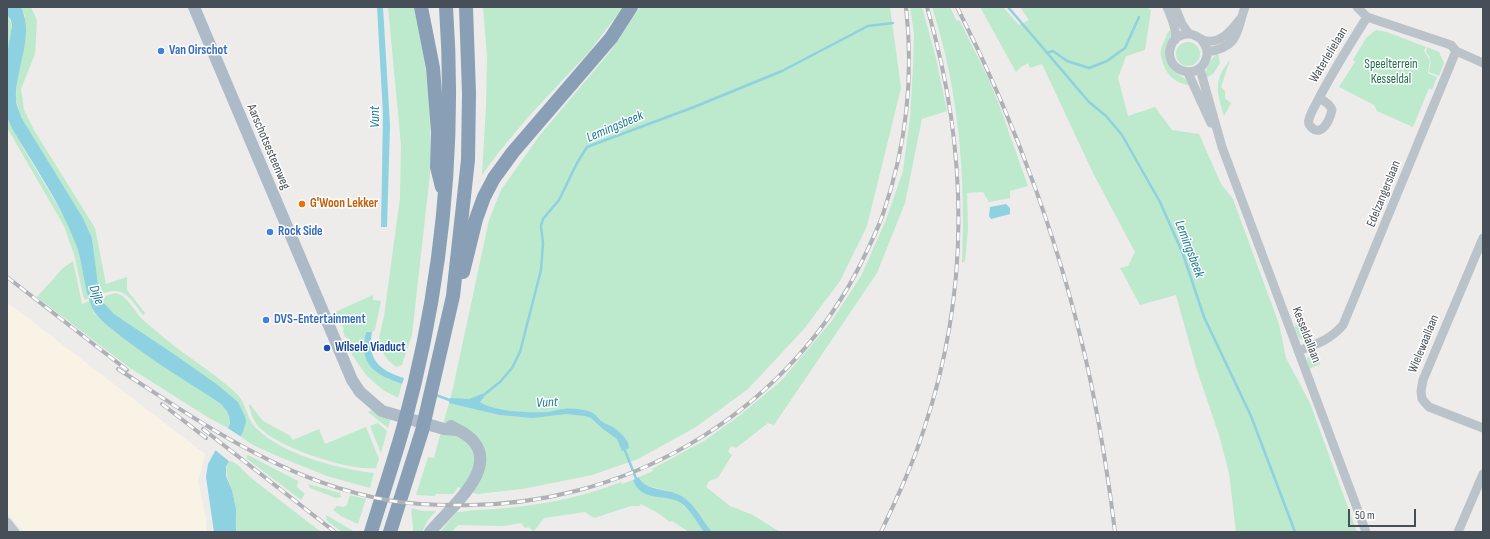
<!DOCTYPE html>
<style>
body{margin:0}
#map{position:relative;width:1490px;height:539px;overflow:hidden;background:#eeebeb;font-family:"Sofia Sans Condensed",sans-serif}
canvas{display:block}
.frame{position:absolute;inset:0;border:8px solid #464f57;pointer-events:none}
.scale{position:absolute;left:1348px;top:509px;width:68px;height:18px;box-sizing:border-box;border:2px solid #464f57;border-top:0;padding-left:5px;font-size:12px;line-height:14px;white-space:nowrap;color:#464f57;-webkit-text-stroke:3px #fff;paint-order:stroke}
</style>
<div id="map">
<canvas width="1490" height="539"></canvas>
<div class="frame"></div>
<div class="scale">50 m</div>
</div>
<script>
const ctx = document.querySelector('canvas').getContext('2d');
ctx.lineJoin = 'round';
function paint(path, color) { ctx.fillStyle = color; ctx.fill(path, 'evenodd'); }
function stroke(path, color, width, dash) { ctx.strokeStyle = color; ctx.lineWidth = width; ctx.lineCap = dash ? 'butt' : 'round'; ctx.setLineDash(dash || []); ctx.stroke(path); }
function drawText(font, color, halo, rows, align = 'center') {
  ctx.font = font + ' "Sofia Sans Condensed",sans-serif'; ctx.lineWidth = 3; ctx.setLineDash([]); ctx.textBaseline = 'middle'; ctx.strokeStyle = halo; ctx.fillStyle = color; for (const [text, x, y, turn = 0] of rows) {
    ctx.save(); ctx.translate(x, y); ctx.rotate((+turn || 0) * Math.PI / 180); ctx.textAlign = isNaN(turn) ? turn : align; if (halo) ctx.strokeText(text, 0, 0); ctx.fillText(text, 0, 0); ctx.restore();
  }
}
const commercial = new Path2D(`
 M7 302 205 454 198 481 206 518 207 532H24L7 513Z`);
const green = new Path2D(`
 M21 7H31L37 20 35 54 21 89 24 110 34 130 95 228 106 284 127 277V290L145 313 143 315C130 298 124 285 101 294L98 284 92 238 83 218 21 117 16 99 17 80 25 16Z
 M388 7H414C417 24 421 41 424 58 430 96 431 137 430 174L412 335 402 365 396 367 388 360 380 348 379 338 384 316 400 198 401 145Z
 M483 7 570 8 576 7H623L589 52 529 116 498 153 482 175 486 106 487 56Z
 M640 7H890L901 88 867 226 840 281 804 329 748 389 696 427 638 459 592 475 522 489 477 494 458 487 453 494H436L435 496 416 495 428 457 434 458 453 388 489 220 501 190 540 135 609 53Z
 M910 7H922L936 58 947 111 922 119 905 203 877 273 774 425 768 423 736 448 731 446 728 452 732 455 718 478 709 481 706 487 730 506 753 515 780 532H712L668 491 648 486 643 484 639 477 653 471 652 469 704 441 739 416 781 381 831 322 861 276 886 220 903 171 910 118 913 68 914 34Z
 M932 7H950L956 20 960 21 989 80 1001 110 1028 186 1010 191V198L989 202 983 192 967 193 968 229 965 261 962 263C966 176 959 91 932 7Z
 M980 7H1003L1019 25 1029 20 1020 7H1147L1151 10 1145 50 1126 56 1118 78 1128 116 1155 107 1172 130 1199 134 1221 184 1233 199 1279 324 1286 358 1310 403 1357 532H1236L1229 473 1219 435 1196 367 1176 295 1140 305 1120 268 1128 266 1135 252 1093 173 1042 64 1030 68 1028 63 1021 67 1016 72Z
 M7 15C16 27 10 41 7 55Z
 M1170 30C1173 41 1163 49 1166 60 1170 75 1186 74 1188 84L1187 85C1172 81 1166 74 1162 60 1161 56 1160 54 1161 50 1162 44 1166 40 1167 33Z
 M1376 30 1387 32 1426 47 1424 51 1430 60 1428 73 1437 77 1432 90 1429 88 1413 127 1377 111 1374 105 1339 87 1355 62 1353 60 1366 38Z
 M1176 54a12 12 0 1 1 24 0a12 12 0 1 1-24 0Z
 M1427 47 1439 52 1444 63 1439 76 1429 72C1431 64 1432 58 1426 52Z
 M1218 53 1220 63 1213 74 1206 78C1205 67 1210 60 1218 53Z
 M1230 60 1221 87C1225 90 1226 93 1225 98L1231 103 1224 116C1217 93 1213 80 1230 60Z
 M7 117 23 148 68 223 76 243 89 298 85 300 83 295 74 254 64 226 9 131 7 127Z
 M73 261 82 304 90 301 94 313 135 347 221 404C228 411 233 418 228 428L209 418 130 368 37 297 63 268Z
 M116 293C128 297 133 309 141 318 145 322 150 326 155 330 180 353 211 370 236 393 248 405 246 419 257 429 283 455 339 469 374 473L370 488 327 476 282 458 253 445 241 437 243 432 245 416 238 402 218 385 174 354 114 314 104 303 102 297Z
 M373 295V300L381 301 375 330 372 332H366L363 346 388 379 402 384 398 398 383 390 367 376 352 355 349 347 350 345 349 339 345 337 343 331 344 329 340 320H338L335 312Z
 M1294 323 1309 334 1312 341C1301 344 1297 336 1294 327L1296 326Z
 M1316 349 1320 359V364L1309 369 1307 359 1312 351Z
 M250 404 263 421 289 435 293 440 319 429 325 444 366 427 379 459 376 468C348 471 276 447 258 426 253 420 251 413 249 406Z
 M373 410 391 417 388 428 368 412Z
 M378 423 387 431 381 453 370 426Z
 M248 455 298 481 297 487 305 494 301 500 246 458Z
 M229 460 238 465 251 478 321 532H236C237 519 236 504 232 491 229 479 223 472 229 460Z
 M633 480C641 502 666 493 681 503 690 509 697 523 704 532H689L672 521 670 522 658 513 641 504 639 506H631L594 518 585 512 544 518 534 531 528 527 525 528 521 523 504 526 458 525 452 532H440L457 512C464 512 470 510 477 510 526 508 576 500 621 482L622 484Z
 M308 484 340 493 341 497 336 498 310 488Z
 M350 495 366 499 358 524 341 516 333 510 337 506 344 507 347 505Z
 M412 508 422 511H436L428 520 422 532H413C414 524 410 514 412 508Z
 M326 515 355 532H342L327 521Z`);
const water = new Path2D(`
 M7 7H21C35 36 15 69 16 99 16 106 20 111 21 117L83 218 92 238 98 284 104 303 114 314 174 354 218 385 238 402 245 416 246 422 243 432 226 467V476L232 490 236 509V532H214L206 477 208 464 230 424C230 414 227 411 221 404 188 382 154 362 123 338 114 330 103 323 96 314 85 301 83 260 75 242 60 202 33 165 12 128L7 117V55L12 26 11 20 7 15Z
 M377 7H383L390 125 387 227H381L383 114Z
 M1006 204 1010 208V214L991 219 989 216 990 207Z
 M366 332H372C367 360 379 370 404 378L402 384C374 374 358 364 366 332Z
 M482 394 484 397 480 402C494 412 532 413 549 412 554 411 559 409 564 409 571 408 581 409 588 411 595 413 596 416 600 420 603 423 609 425 613 427 620 432 629 440 629 448L622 451 617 439 603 429 591 418 585 416 566 414 533 418 500 415 449 403 450 398 469 399Z
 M639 477C643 490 666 489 677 494 693 500 701 519 712 532H704C697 523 690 509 681 503 666 493 641 503 633 480Z`);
const pier = new Path2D(`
 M226 427 243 438 230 462 214 449Z`);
const stream = new Path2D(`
 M1008 7 1089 102 1106 116 1122 135 1160 202 1183 254 1204 317 1251 416 1295 532
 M1047 53 1053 51 1067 61 1089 68 1107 61 1125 48 1139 17
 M436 395 452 401
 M481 397 500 382 512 368 520 352 541 270 543 243 541 226 543 219 559 200 577 163 587 147 694 107 782 71 868 26 893 23
 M624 448 637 481`);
const minor = new Path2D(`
 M1167 7C1171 17 1177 29 1175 40
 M1175 7 1182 24 1189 34
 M1367 17 1451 45 1456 51 1483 63
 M1201 39C1206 45 1209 52 1206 59 1198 83 1162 70 1171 46 1174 36 1187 31 1196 36 1200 38 1203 41 1207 41 1223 43 1233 28 1241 18
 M1207 52C1240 47 1236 32 1245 7
 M1200 69 1222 147 1366 532
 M1188 73 1211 123
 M1319 98C1325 101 1330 104 1332 110 1330 119 1322 138 1311 127 1309 125 1308 122 1309 119 1311 112 1315 106 1318 100 1333 71 1350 44 1367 17L1357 7
 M1483 238 1423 380 1421 391 1422 399 1429 407 1483 428
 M1298 351C1317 344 1330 340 1343 325L1456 51
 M7 522 15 532
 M1458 532 1483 474`);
const major = new Path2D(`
 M194 7 352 380 360 392 382 411 444 429 457 430
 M430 532C447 511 498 471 474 442 468 434 459 431 451 426`);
const highway = new Path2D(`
 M421 7 433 68 438 132 437 167 442 187
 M463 272 476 219 484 197 494 178 513 152 611 38 631 7
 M371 532C382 496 394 461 404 425 441 289 456 148 446 7
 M390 532 422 431 453 296 468 160 469 93 466 7`);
const rail = new Path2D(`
 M957 7C1016 122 1064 255 1091 383 1101 432 1109 482 1115 532
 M7 277 127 370
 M118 369C203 424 285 482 387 500 409 504 432 505 455 505 620 509 780 418 857 271 866 253 876 234 883 214 906 147 914 78 906 7
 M162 404 206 438
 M203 429 335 532
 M881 532C897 498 913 464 924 429 971 289 968 148 927 7`);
const markers = [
 [161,51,4,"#3f7fe0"],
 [302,204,4,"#e8710a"],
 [270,232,4,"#3f7fe0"],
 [266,320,4,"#3f7fe0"],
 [327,348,4,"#1a4fb4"]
];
const shopNames = [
 ["Van Oirschot",169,51],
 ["Rock Side",278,232],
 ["DVS-Entertainment",274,320]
];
const streetNames = [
 ["Waterlelielaan",1329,55,-59],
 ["Aarschotsesteenweg",268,147,67],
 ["Edelzangerslaan",1384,194,-68],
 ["Kesseldallaan",1306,335,69],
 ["Wielewaallaan",1424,344,-68]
];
const parkNames = [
 ["Speelterrein",1391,65],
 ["Kesseldal",1391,80]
];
const foodNames = [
 ["G'Woon Lekker",310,204]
];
const transitNames = [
 ["Wilsele Viaduct",335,348]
];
const waterNames = [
 ["Vunt",375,117,-90],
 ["Lemingsbeek",615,127,-23],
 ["Lemingsbeek",1189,249,69],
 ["Dijle",96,295,70],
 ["Vunt",547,403,-2]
];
paint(commercial, '#f9f3e5');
paint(green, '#bde9cd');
paint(water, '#8ed1e1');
paint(pier, '#eeebeb');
stroke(stream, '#8ed1e1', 2.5);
stroke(minor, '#bbc3ca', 9);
stroke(major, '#adbbc8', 12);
stroke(highway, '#889fb6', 14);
stroke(rail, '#aeb1b5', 4);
stroke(rail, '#fff', 2.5, [8]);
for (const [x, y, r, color] of markers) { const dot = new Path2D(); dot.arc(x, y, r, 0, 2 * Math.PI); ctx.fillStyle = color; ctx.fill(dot); stroke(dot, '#fff', 1.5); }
drawText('bold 13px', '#366cbe', '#fff', shopNames, 'left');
drawText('13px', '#464f57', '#fff', streetNames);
drawText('13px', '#1f6f46', '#fff', parkNames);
drawText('bold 13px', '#c56008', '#fff', foodNames, 'left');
drawText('bold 13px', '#164399', '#fff', transitNames, 'left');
drawText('italic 14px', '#1a7d95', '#fff', waterNames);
</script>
